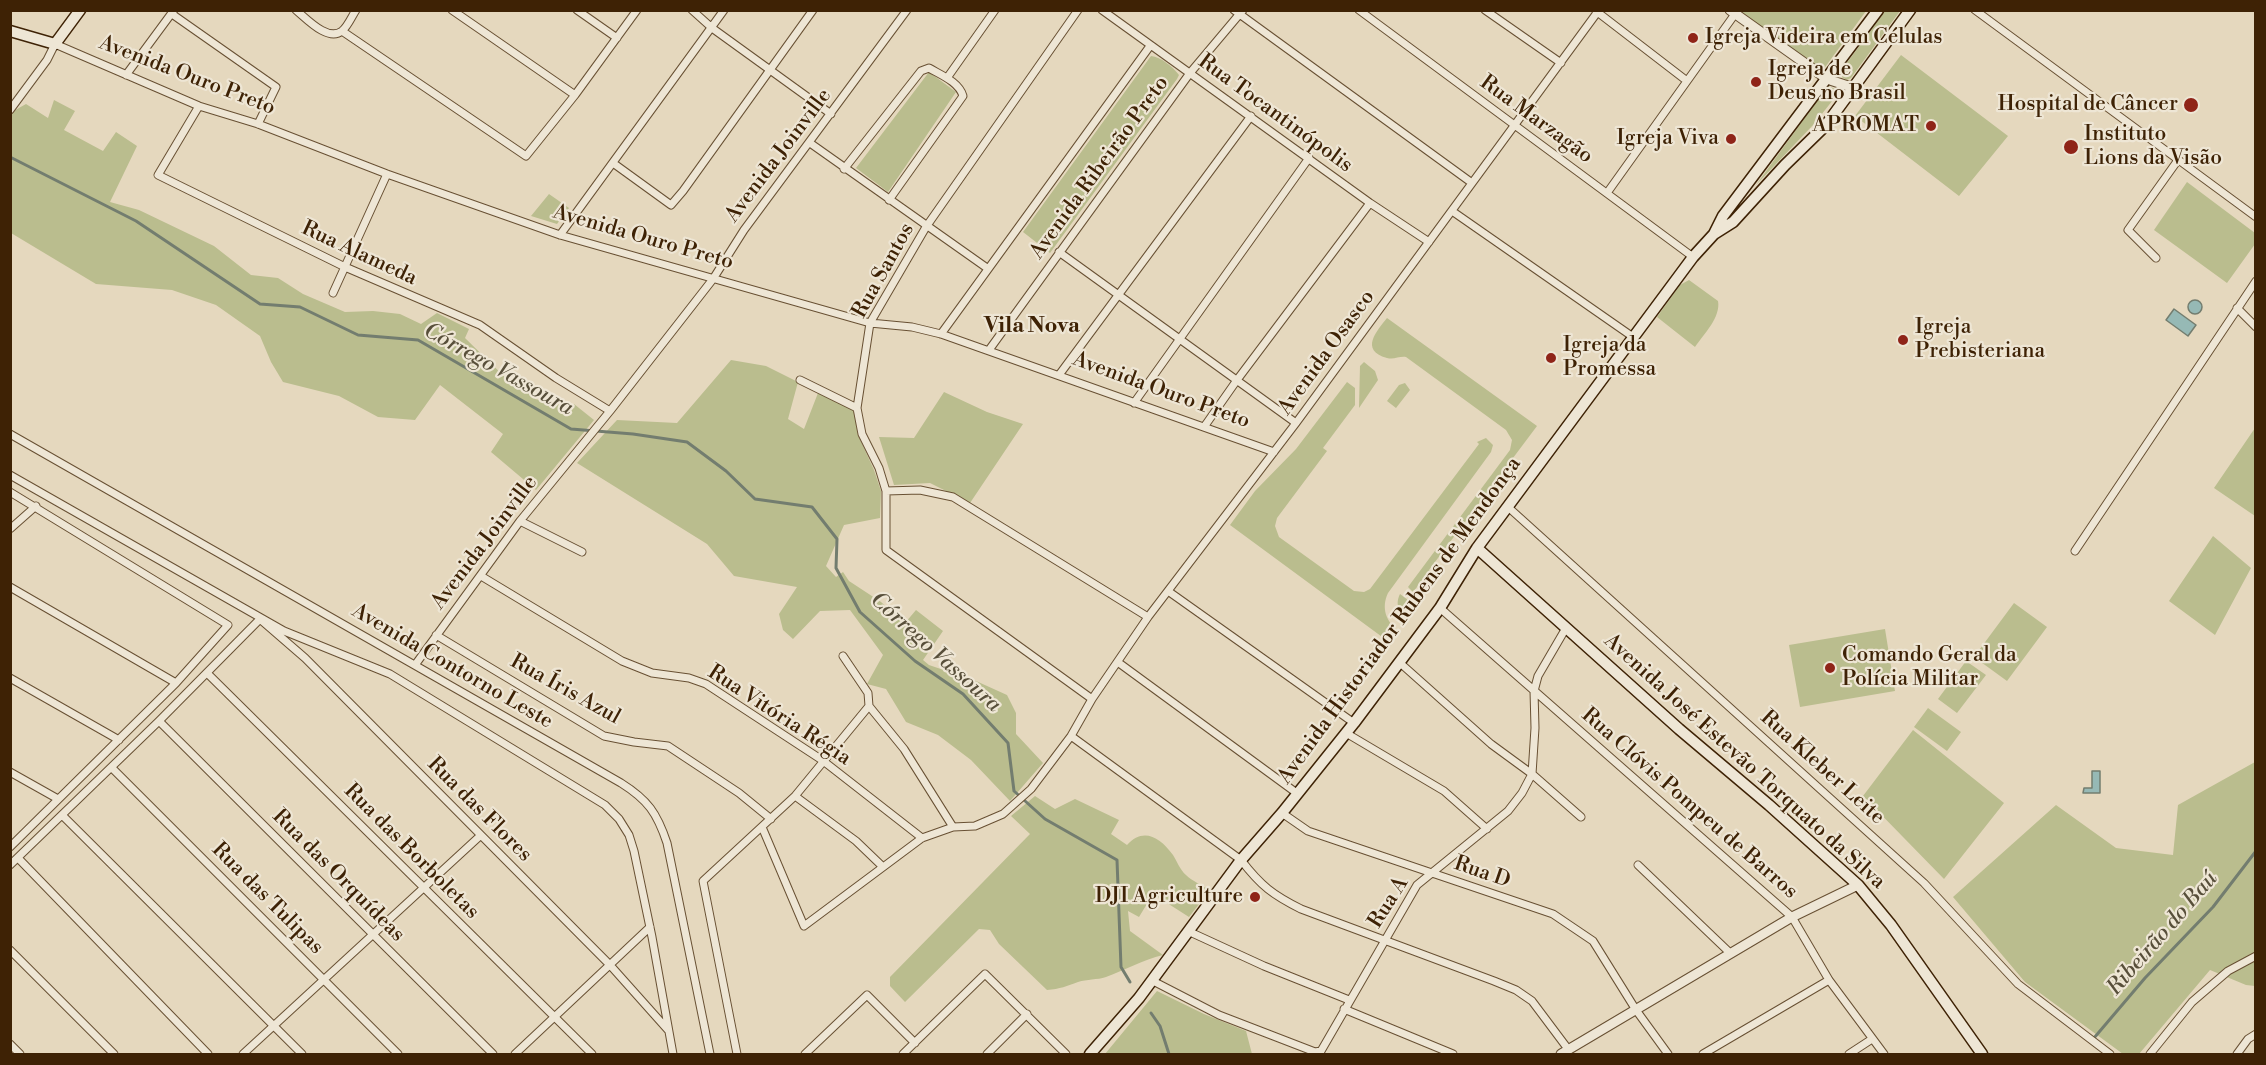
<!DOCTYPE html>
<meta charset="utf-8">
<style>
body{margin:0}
#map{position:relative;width:2266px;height:1065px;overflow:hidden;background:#e5d8be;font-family:"Libre Bodoni",serif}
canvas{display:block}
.frame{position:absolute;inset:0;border:12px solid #3e2205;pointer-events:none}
</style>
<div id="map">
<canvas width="2266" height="1065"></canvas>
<div class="frame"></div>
</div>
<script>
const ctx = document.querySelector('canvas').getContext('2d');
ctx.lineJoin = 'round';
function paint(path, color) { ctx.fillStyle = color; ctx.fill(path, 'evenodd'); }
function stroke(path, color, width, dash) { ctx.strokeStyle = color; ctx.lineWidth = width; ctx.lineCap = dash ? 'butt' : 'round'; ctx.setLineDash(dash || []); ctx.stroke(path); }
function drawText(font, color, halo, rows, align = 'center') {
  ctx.font = font + ' "Libre Bodoni",serif'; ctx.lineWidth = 4.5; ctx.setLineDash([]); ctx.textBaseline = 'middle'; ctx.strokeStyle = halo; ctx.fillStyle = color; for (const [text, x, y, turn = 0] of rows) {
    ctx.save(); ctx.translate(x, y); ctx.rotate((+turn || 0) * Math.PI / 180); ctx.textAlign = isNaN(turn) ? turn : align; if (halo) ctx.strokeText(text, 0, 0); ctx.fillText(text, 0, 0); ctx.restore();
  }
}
const green = new Path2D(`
 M1739 11 1866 10V11L1823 70Z
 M1885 11H1900L1851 78 1847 80 1838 75Z
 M1901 55 2008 136 1959 196 1855 116Z
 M1151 56C1161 57 1173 67 1179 75L1177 79 1050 253 1023 232Z
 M929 72 956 92 888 192 856 168Z
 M1828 86 1840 91 1814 124 1756 185Z
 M54 100 75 111 64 130 103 151 116 132 137 146 110 202 139 210 214 246 251 275 278 278 303 294 345 312 373 311 400 314 421 324 437 313 469 329 465 338 512 384 531 385 535 399 561 405 574 404 594 420 536 490 491 452 503 434 440 385 415 420 378 417 339 396 283 382 271 362 260 336 216 305 172 290 96 284 11 233 10 113 26 104 48 118Z
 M2187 182 2255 233V244L2227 283 2154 230Z
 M549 194 569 208 557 224 531 216Z
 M1689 280 1718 301C1721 317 1704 334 1695 347L1657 317 1680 285Z
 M1387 318 1537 426 1429 570 1438 577 1433 583 1425 577 1413 592 1408 587 1510 450 1512 440 1506 430 1406 357C1399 356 1394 360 1387 358 1359 350 1377 331 1387 318Z
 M731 360 766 366 798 382 788 419 804 429 818 393 854 410 858 435 874 470 881 491 880 518 844 525 826 566 836 577 843 572 849 581 881 602 905 623 916 610 943 631 923 660 929 665 976 681 1007 695 1016 713V734L1043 763 1010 801 971 760 938 735 906 722 886 689 867 684 883 655 850 610 820 611 793 639 783 630 779 614 797 587 734 576 707 544 577 463 617 420 677 423Z
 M1364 362 1375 371 1378 380 1359 408 1360 366Z
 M1347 382 1355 388V405L1323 448 1327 451 1277 518 1275 526 1279 537 1354 591 1364 592 1370 589 1479 444 1477 442 1486 438 1493 445 1491 452 1388 593C1381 608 1386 621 1398 631L1389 642 1230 525 1255 491 1296 449Z
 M1405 383 1410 390 1396 408 1387 401 1399 385Z
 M944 392 987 412 1023 424 970 503 930 483 894 485 879 437 914 438Z
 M2255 428V516L2214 488Z
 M2213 536 2251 568 2215 635 2169 601Z
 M1400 594 1408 600 1406 603 1415 609 1410 615C1398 613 1395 604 1400 594Z
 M2014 603 2047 627 2007 681 1974 657Z
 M1885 629 1895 691 1800 707 1789 645Z
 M1966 661 1986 675 1957 713 1938 699Z
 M1928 708 1961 732 1947 751 1914 727Z
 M1913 730 2004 803 1944 879 1863 796Z
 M2255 762V986L2246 985 2210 970 2139 1054H2123L2025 982 1953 897 2056 805 2116 848 2173 855 2178 805Z
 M1035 796 1055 809 1075 799 1119 820 1111 834 1127 845C1143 827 1160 837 1173 855 1177 861 1180 870 1186 875 1192 881 1202 885 1210 890L1189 917 1153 894 1139 917 1128 911 1130 931 1163 955C1143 960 1125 970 1106 977 1097 980 1087 979 1078 982 1067 986 1060 989 1047 990L999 944 990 930 979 929 905 1002 890 986V977L1030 834 1011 816Z
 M1157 991 1204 1014 1246 1031 1252 1054H1105Z`);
const water = new Path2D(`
 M2188 307a7 7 0 1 1 14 0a7 7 0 1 1-14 0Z
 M2174 309 2196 325 2188 336 2166 320Z
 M2092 771H2100V793H2083L2084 788H2092Z`);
const stream = new Path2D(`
 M10 157 136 221 260 304 300 307 358 335 418 340 571 429 633 434 687 442 726 471 755 499 812 507 837 539 836 568 860 612 915 661 963 694 1008 743 1014 791 1045 819 1117 860 1121 967 1130 982
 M1151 1013 1160 1026 1169 1054
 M2094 1038 2145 978 2213 907 2256 851`);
const minor = new Path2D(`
 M296 10C307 19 328 42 342 31 348 26 352 16 356 10
 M452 10 575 95
 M577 10 617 38
 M692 10 712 28 831 114
 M1078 10 926 227 870 323 857 408 862 434 879 468 886 491V550L1092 699
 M1102 10 1370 203 1429 242
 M1234 10 1472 183
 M1359 10 1693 257
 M1485 10 1561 63
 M1975 10 2256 217
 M1596 11 1687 81
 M172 14 276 87 258 124
 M342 31 526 156 575 95 637 10
 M126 75 174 10
 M947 78 995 10
 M199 106 158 175 345 267 480 325 556 378 610 411
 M10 110 47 60 55 44 199 106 258 124 387 174 560 235 870 323 912 327 941 334 1274 452
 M810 143 987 268
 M613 163 671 205 683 191 813 10
 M844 169 921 71 929 68C941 75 959 82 963 96L889 200
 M1607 193 1735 14
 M1452 211 1633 337
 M560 235 724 10
 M1059 252 1296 423
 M2156 258 2128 230 2178 160
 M333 293 387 174
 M2237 308 2256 327
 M941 334 1150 46
 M989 350 1190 73 1243 10
 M1059 375 1251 116
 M800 380 857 408
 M1134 403 1309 158
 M1204 427 1237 380 1370 203
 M10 434 621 783C648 800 657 813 667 843L710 1054
 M10 475 284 631 390 674 605 805 619 819 629 835 634 851 652 937 673 1054
 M886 491 920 490 953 497 1148 617
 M10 492 228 625 176 683 10 847
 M1508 507 1924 883 2018 984 2110 1054
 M520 521 582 552
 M10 529 36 506
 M2075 551 2256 281
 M481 576 622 661 652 673 689 678 706 684 822 760 922 838
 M10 587 176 683
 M1168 591 1354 723
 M1440 608 1792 917 1829 980 1884 1054
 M436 635 604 736 634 742 668 746 739 793 771 819
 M843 656 868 693 869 706 904 749 953 827
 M1399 662 1491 744 1532 774 1581 817
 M1119 663 1298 794
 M415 665 520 521 610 411 713 279 744 230 907 10
 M207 673 592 1054
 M10 678 119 740
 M159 721 493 1054
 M1346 733 1444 791 1487 829
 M1071 736 1241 860C1261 886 1273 895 1301 909L1494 981 1516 990 1532 1001 1568 1049
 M112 768 398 1054
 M10 772 58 799
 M795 796 856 841 882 866
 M1282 813 1308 831 1553 914 1593 941 1636 1010 1668 1054
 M62 815 302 1054
 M762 827 804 926 922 838 953 827 975 826 1003 814 1031 789 1071 736 1092 699 1148 617 1296 423 1599 10
 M18 858 208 1054
 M10 865 159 721 260 619 305 658 610 965 668 1030
 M1638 865 1729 952
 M1190 932 1264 966 1349 1000
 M10 950 114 1054
 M1153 981 1219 1015 1315 1052 1321 1051 1417 885 1508 811 1522 793 1532 774 1535 728 1534 691 1538 676 1566 628
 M1344 1009 1453 1054
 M10 1044 20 1054
 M243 1054 481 835
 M515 1054 650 927
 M737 1054 703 881 795 796 869 706
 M805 1054 867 995 915 1043
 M903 1054 985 974 1066 1054
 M987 1054 1027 1014
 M1703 1054 1829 980
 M1849 1054 1872 1039
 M2150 1054 2192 1002 2228 971 2256 956
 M2237 1054 2248 1039 2256 1034`);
const tertiary = new Path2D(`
 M1730 10 1827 79 1854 88
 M1561 1054 1792 917 1858 885`);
const secondary = new Path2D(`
 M10 31 55 44 80 10
 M1714 234 1723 216 1878 10
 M1477 548 1679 729 1769 805 1858 885 1891 925 1982 1054
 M1090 1054 1139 998 1241 860 1282 813 1354 723 1440 608 1477 548 1693 257 1714 234 1733 222 1785 165 1826 125 1910 10`);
const markers = [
 [1693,38,6,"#8f2418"],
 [1756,82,6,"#8f2418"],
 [2191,105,8,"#8f2418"],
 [1931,126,6,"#8f2418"],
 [1731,139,6,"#8f2418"],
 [2071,147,8,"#8f2418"],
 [1903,340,6,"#8f2418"],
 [1551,358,6,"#8f2418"],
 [1830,668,6,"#8f2418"],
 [1255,897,6,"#8f2418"]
];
const poiNames = [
 ["Igreja Videira em Células",1705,38],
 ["Igreja de",1768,70],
 ["Deus no Brasil",1768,94],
 ["Hospital de Câncer",2178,105,"right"],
 ["APROMAT",1919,126,"right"],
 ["Instituto",2084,135],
 ["Lions da Visão",2084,159],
 ["Igreja Viva",1719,139,"right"],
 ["Igreja",1915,328],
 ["Prebisteriana",1915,352],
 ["Igreja da",1563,346],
 ["Promessa",1563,370],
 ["Comando Geral da",1842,656],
 ["Polícia Militar",1842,680],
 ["DJI Agriculture",1243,897,"right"]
];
const streetNames = [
 ["Avenida Ouro Preto",187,76,21],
 ["Rua Tocantinópolis",1275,114,36],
 ["Rua Marzagão",1536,120,36],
 ["Avenida Joinville",779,156,-53],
 ["Avenida Ribeirão Preto",1100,168,-54],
 ["Avenida Ouro Preto",643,238,16],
 ["Rua Alameda",359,254,25],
 ["Rua Santos",884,271,-61],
 ["Avenida Osasco",1327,353,-54],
 ["Avenida Ouro Preto",1161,391,20],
 ["Avenida Joinville",485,543,-53],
 ["Avenida Historiador Rubens de Mendonça",1400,621,-54],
 ["Avenida Contorno Leste",452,667,30],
 ["Rua Íris Azul",565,690,29],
 ["Rua Vitória Régia",779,716,33],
 ["Avenida José Estevão Torquato da Silva",1744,762,42],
 ["Rua Kleber Leite",1822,768,42],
 ["Rua Clóvis Pompeu de Barros",1689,804,41],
 ["Rua das Flores",479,810,45],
 ["Rua das Borboletas",411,852,45],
 ["Rua D",1482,873,19],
 ["Rua das Orquídeas",338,876,45],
 ["Rua das Tulipas",267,899,45],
 ["Rua A",1389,903,-58]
];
const neighbourhoodNames = [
 ["Vila Nova",1032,327]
];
const waterNames = [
 ["Córrego Vassoura",498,370,29],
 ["Córrego Vassoura",935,653,42],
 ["Ribeirão do Baú",2163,934,-49]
];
paint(green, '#babd8e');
paint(water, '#96b9b5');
stroke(water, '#737d6f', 1.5);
stroke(stream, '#737d6f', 3);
stroke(minor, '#685033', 9);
stroke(tertiary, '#685033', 11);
stroke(secondary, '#3e2205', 13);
stroke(minor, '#eee6d5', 7);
stroke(tertiary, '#eee6d5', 9);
stroke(secondary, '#eee6d5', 10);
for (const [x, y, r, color] of markers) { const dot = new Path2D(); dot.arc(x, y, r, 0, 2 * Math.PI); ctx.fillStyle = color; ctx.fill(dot); stroke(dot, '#eee6d5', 2); }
drawText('21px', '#3e2205', '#eee6d5', poiNames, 'left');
drawText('21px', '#3e2205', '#eee6d5', streetNames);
drawText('bold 22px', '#3e2205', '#eee6d5', neighbourhoodNames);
drawText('italic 22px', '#584f3a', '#eee6d5', waterNames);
</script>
